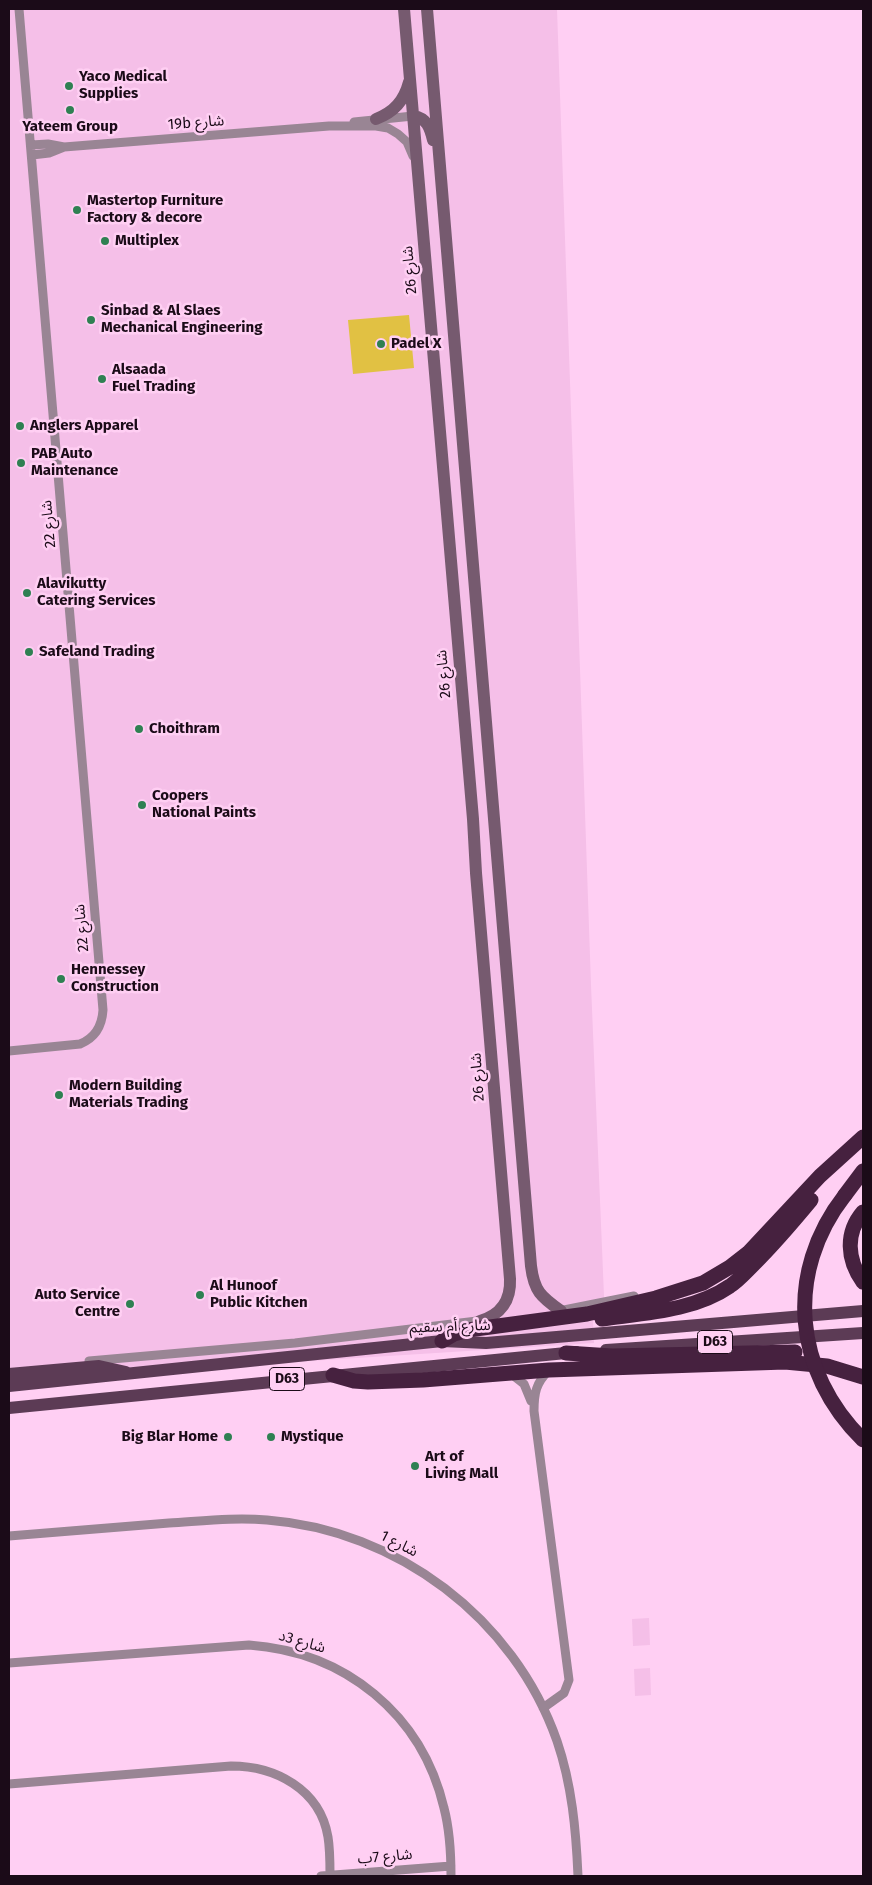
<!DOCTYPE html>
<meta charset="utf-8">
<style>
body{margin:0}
#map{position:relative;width:872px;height:1885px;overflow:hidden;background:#ffcff3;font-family:"Fira Sans",sans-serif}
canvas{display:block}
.frame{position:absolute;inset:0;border:10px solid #1b0b18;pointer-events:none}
</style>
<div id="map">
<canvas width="872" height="1885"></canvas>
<div class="frame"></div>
</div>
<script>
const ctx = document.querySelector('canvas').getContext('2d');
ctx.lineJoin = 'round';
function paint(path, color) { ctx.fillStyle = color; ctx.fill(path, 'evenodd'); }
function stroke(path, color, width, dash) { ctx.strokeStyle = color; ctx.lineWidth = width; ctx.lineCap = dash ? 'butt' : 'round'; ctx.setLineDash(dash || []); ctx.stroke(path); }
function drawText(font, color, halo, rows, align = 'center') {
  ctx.font = font + ' "Fira Sans","Noto Sans Arabic",sans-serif'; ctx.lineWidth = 5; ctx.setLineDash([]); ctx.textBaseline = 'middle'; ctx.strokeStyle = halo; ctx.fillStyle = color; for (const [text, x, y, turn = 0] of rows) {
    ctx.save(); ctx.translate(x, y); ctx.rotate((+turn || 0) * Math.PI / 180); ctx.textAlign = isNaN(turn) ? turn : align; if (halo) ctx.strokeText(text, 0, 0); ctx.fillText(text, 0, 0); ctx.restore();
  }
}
const built = new Path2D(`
 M9 9H557L591 985 605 1320 593 1321 594 1343 9 1380Z
 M649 1618 650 1645 633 1646 632 1619Z
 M650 1668 651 1695 635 1696 634 1669Z`);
const green = new Path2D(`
 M409 315 414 368 353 374 348 320Z`);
const minor = new Path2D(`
 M354 122 413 116
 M31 145 48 144 64 147 329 126H376L388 128 398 134 407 142 413 156
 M32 155 49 153 64 147
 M9 1051 80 1044C95 1038 102 1026 103 1010L19 9
 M559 1311 634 1296
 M89 1361 295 1343 477 1321
 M510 1373 524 1384 531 1401
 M9 1536C62 1532 116 1527 169 1523 202 1521 235 1517 267 1520 397 1530 514 1618 557 1741 572 1785 576 1830 578 1876
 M9 1663 249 1645C345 1652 422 1714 444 1808 450 1831 451 1853 451 1876
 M543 1708 564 1693 569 1680 534 1411C534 1393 536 1383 549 1370
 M9 1784 231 1766C275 1766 320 1789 328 1837 330 1849 330 1863 330 1875
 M321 1876 451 1866`);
const secondary = new Path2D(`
 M404 9 473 819 476 873 510 1279C511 1300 501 1315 480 1321
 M427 9 531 1266C534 1291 541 1297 561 1311
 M413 116C427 118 430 128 433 140
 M376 119C394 112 404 101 409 82`);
const primary = new Path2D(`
 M606 1350 863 1333
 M9 1374 99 1366 126 1372
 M9 1386 442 1341 486 1343 863 1311
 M9 1408 576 1352`);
const motorway = new Path2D(`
 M845 1195 863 1171
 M863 1212C845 1233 847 1260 863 1282
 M602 1319C645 1313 694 1311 730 1286 738 1281 745 1273 753 1265 773 1245 792 1223 811 1200
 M442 1341 454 1334 468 1330 587 1314 656 1298 703 1283 730 1267 748 1253 820 1176 863 1137
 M566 1353 612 1356 795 1352
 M333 1375 354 1381 368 1382 423 1380 549 1370 785 1362 827 1366 863 1377`);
const motorwayBridge = new Path2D(`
 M845 1195C784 1273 794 1372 863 1440`);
const markers = [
 [69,86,5,"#2f8052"],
 [70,110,5,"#2f8052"],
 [77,210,5,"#2f8052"],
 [105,241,5,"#2f8052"],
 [91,320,5,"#2f8052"],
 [381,344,5,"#2f8052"],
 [102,379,5,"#2f8052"],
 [20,426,5,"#2f8052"],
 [21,463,5,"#2f8052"],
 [27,593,5,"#2f8052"],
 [29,652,5,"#2f8052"],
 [139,729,5,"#2f8052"],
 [142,805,5,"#2f8052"],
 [61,979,5,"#2f8052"],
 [59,1095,5,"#2f8052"],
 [200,1295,5,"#2f8052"],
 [130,1304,5,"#2f8052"],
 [228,1437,5,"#2f8052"],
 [271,1437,5,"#2f8052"],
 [415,1466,5,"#2f8052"]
];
const shields = [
 [715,1342,35],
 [287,1379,35]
];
const shieldNames = [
 ["D63",715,1342],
 ["D63",287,1379]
];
const poiNames = [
 ["Yaco Medical",79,77],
 ["Supplies",79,94],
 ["Yateem Group",70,127,"center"],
 ["Mastertop Furniture",87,201],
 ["Factory & decore",87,218],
 ["Multiplex",115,241],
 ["Sinbad & Al Slaes",101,311],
 ["Mechanical Engineering",101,328],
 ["Padel X",391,344],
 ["Alsaada",112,370],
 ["Fuel Trading",112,387],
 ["Anglers Apparel",30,426],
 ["PAB Auto",31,454],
 ["Maintenance",31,471],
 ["Alavikutty",37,584],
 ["Catering Services",37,601],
 ["Safeland Trading",39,652],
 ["Choithram",149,729],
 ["Coopers",152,796],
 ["National Paints",152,813],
 ["Hennessey",71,970],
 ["Construction",71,987],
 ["Modern Building",69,1086],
 ["Materials Trading",69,1103],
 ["Al Hunoof",210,1286],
 ["Public Kitchen",210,1303],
 ["Auto Service",120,1295,"right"],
 ["Centre",120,1312,"right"],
 ["Big Blar Home",218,1437,"right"],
 ["Mystique",281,1437],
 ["Art of",425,1457],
 ["Living Mall",425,1474]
];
const streetNames = [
 ["19b شارع",196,123,-4],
 ["شارع 26",410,270,-95],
 ["شارع 22",49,524,-95],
 ["شارع 26",444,674,-95],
 ["شارع 22",82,928,-95],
 ["شارع 26",478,1077,-94],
 ["شارع أم سقيم",450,1327,-2],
 ["شارع 1",399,1544,27],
 ["شارع 3د",302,1642,16],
 ["شارع 7ب",385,1857,-5]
];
paint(built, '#f5bfe8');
paint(green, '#e1c143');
stroke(minor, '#998594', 9);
stroke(secondary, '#765a6f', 12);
stroke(primary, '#5c3b55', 12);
stroke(motorway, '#46213f', 15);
stroke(motorwayBridge, '#46213f', 15);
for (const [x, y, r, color] of markers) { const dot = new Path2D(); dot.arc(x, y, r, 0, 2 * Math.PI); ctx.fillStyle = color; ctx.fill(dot); stroke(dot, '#ffcff3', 2); }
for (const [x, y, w] of shields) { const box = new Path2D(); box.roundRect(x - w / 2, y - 11.5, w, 23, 4); ctx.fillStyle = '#ffcff3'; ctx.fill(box); stroke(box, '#1b0b18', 1); }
drawText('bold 14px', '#1b0b18', null, shieldNames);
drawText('bold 15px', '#1b0b18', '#ffcff3', poiNames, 'left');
drawText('15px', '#1b0b18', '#ffcff3', streetNames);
</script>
